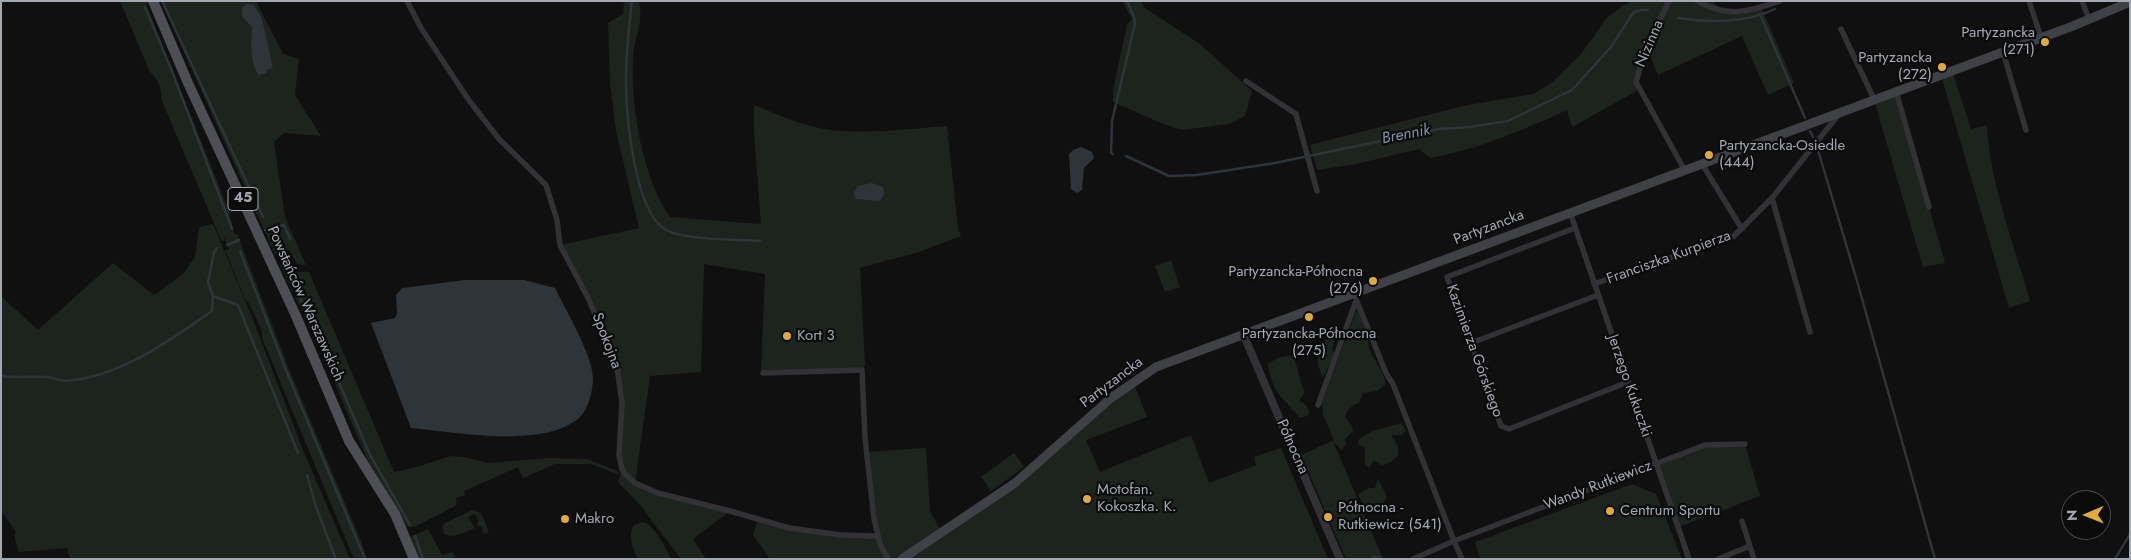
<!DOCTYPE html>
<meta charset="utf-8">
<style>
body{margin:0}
#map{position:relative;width:2131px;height:560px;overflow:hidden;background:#101011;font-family:Jost,sans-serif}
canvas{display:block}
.frame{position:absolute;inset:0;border:2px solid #a3a7b1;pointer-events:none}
.north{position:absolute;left:2061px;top:490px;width:50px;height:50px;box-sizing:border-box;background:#0b0b0c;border:1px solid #48494e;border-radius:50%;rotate:269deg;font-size:14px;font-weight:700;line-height:20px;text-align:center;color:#a3a7b1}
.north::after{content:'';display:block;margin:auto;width:18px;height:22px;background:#dfab3a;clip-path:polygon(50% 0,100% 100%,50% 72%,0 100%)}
</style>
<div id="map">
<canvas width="2131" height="560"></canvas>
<div class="frame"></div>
<div class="north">N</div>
</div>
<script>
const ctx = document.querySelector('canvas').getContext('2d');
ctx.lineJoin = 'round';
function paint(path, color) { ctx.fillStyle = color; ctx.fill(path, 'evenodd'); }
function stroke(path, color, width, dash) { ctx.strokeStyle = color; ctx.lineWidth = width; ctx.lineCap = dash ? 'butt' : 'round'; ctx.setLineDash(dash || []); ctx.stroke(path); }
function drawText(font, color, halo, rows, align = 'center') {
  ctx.font = font + ' Jost,sans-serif'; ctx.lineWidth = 4.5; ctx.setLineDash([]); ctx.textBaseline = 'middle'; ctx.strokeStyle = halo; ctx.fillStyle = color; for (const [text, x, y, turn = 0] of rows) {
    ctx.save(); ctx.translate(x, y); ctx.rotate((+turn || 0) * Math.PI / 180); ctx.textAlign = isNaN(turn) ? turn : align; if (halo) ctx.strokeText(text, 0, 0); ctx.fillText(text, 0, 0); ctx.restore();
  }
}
const green = new Path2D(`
 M120 1H152L146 4 229 211 234 233 238 235 241 244 289 369 361 541 367 559H354L262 338V331L249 303 246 301 225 250 229 249 225 240 227 236 222 242 161 99C163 90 157 78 150 72Z
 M161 1H256L283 54 299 59 295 95 321 136 284 133 274 142 285 217 306 265 297 264 289 250 275 254Z
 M624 1H639C644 24 634 37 633 58 630 104 643 180 670 217L761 224 754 133V105C779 115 805 127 831 130 869 134 909 129 947 126L958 228 961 236 919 252 860 268 865 365 862 370 763 373 761 370 765 274 704 264 701 372 650 376 635 483 644 488 730 511 693 539 706 559H681L640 505 618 482 620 475 591 464H555L523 478 518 467 464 491 465 495 456 498 457 505 416 526 410 527 406 526 366 457 323 355 280 265 286 261 294 272H309L394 472 420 466 451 456 463 457 490 463 549 458 587 459 617 471 620 475 622 469V403L612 351 560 245 639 228 616 131 610 82 608 23 623 14Z
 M1122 1H1141L1145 8 1200 44 1252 91 1245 116 1229 124 1182 130 1161 123 1113 102V90L1127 25 1132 19Z
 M1633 1H1712L1723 12 1761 7 1794 83 1768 95 1742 36 1658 75 1647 48 1637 77 1639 88 1635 92 1572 127 1567 110C1522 131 1478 149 1430 158L1419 149 1356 164 1317 170 1310 145 1463 106 1533 94 1553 82 1581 54 1607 18 1622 6Z
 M1952 70 1971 129 1987 125C1990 184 2014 244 2030 301L2009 308 1941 75Z
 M1896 91 1945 263 1923 267 1874 100Z
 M213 224 252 317 303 450 350 559H70L67 548 19 552 15 540V531L1 510V296L38 330 113 263 154 295 183 274 195 257 199 227Z
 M1171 260 1180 287 1165 292 1155 266Z
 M1357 309 1366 332 1370 352 1380 368 1385 380V385L1377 391 1363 393 1359 403C1351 406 1348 408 1345 417L1352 426 1353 431 1345 439 1346 444 1341 450 1333 441 1383 559H1346L1301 455 1334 440 1323 415 1322 402Z
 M1337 331 1332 350 1335 354 1323 377C1313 357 1316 342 1337 331Z
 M1293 355C1298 367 1299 380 1305 392L1299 401C1307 404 1308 407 1309 415L1300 418C1282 396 1272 394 1268 363L1281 357Z
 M1133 382 1147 417 1086 440 1100 472 1191 435 1209 483 1256 465 1254 457 1281 448 1328 559H770L753 535 758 519 789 528 877 535 866 452 926 448 930 511 941 531 1015 483Z
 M1401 423 1406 430 1402 435H1391L1398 446V456L1389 463 1382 465 1374 460 1369 468 1365 464V448L1358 444 1359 439 1373 431Z
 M1745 444 1760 496 1678 527 1656 464 1705 445Z
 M1014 453 1024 467 991 491 981 477Z
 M1378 479 1387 497 1383 503 1366 511 1358 494 1369 488H1375Z
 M1632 484 1656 494 1682 559H1480L1475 542Z
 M472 510 481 513 489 532 484 534 481 526H478L477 523 479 522 475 514 468 517 475 528C465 532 454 539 444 534L442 527 445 523Z
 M643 522C656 527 665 547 671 559H638C633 548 627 536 634 525Z
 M428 529 442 555 452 552 456 556 451 559H419L410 537Z`);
const water = new Path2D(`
 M247 4 254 5 262 19 273 68 266 70 267 73 258 75C250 62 251 42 252 27L242 16V8Z
 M1081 147 1092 152 1094 158 1084 168 1082 190 1077 193 1071 189 1069 154 1073 150Z
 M872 183 883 187 884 194 880 201 855 199 854 192 858 186Z
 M465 280H524L555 288C566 311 593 355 593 379 593 391 588 410 579 418 543 449 455 432 411 428L371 323 395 318 397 314 396 295 402 288Z`);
const stream = new Path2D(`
 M162 1 263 217
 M632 1C629 30 625 59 626 88 627 122 635 207 663 228 680 241 737 239 760 241
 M145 7 172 71 232 229
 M1760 14 1805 118
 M1678 18C1708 23 1747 23 1775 9
 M1810 131 1813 137
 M1818 150 1857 281 1935 559
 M1113 154 1111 153 1112 121 1135 24 1134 17 1127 1
 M1126 156 1169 176 1197 175 1275 163 1439 129 1469 127 1508 121 1572 90 1611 47 1633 13 1640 10H1648
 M265 230 284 225 290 239
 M273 238 280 254
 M227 245 239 240
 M240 251 286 370 365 559
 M284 264 326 352 370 455 410 525
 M213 296 208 282 214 252 217 248
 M1 376C17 378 31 376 47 377 53 377 59 381 66 381 120 377 169 341 212 311L213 296 238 305 298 453
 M307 475 316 507 336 559
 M415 536 423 559
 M2115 559 2130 534`);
const minor = new Path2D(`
 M407 1 421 28 468 99 499 139 546 185 557 220 560 245 589 300 617 367 622 403 619 455 622 469 625 474 635 483 658 493 730 511 789 528 841 535 877 536
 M1669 1 1645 51 1636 82 1684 169
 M1697 1C1729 18 1747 12 1780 1
 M2029 1 2041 37
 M2082 1 2089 19
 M1841 29 1874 99
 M2003 52 2026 130
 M1246 81 1296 114 1317 191
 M1896 91 1929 207
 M1702 164 1742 229
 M1772 198 1810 332
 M1570 212 1689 559
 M1575 228 1447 277 1501 426 1509 429 1628 382
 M1594 284 1734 236 1772 198 1839 114
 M1354 294 1386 373 1393 384 1454 541 1705 445 1745 444
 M1471 343 1598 295
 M763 373 862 370 865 438 874 519 880 544 888 559
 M1318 405 1356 301
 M1742 521 1754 559
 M1373 559H1379
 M1413 559 1454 541 1462 559
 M1718 559 1750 546`);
const tertiary = new Path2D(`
 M1244 336 1340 559`);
const secondary = new Path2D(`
 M902 559 1015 483 1111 398 1156 367 2073 26 2130 2`);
const primary = new Path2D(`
 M153 1 188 83 296 316 349 441 395 514 414 559`);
const markers = [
 [2045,42,5,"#dfab3a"],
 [1942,67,5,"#dfab3a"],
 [1709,155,5,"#dfab3a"],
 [1373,281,5,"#dfab3a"],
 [1309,317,5,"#dfab3a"],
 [787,336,5,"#dfab3a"],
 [1087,499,5,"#dfab3a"],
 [1610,511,5,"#dfab3a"],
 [1328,517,5,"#dfab3a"],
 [565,519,5,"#dfab3a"]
];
const shields = [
 [243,199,30]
];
const shieldNames = [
 ["45",243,199]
];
const poiNames = [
 ["Partyzancka",2035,33,"right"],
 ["(271)",2035,50,"right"],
 ["Partyzancka",1932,58,"right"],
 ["(272)",1932,75,"right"],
 ["Partyzancka-Osiedle",1719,146],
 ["(444)",1719,163],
 ["Partyzancka-Północna",1363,272,"right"],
 ["(276)",1363,289,"right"],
 ["Partyzancka-Północna",1309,334,"center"],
 ["(275)",1309,351,"center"],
 ["Kort 3",797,336],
 ["Motofan.",1097,490],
 ["Kokoszka. K.",1097,507],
 ["Północna -",1338,508],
 ["Rutkiewicz (541)",1338,525],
 ["Centrum Sportu",1620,511],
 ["Makro",575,519]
];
const streetNames = [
 ["Nizinna",1650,44,-67],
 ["Partyzancka",1489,228,-21],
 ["Franciszka Kurpierza",1669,258,-20],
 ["Powstańców Warszawskich",305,304,66],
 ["Spokojna",606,341,69],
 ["Kazimierza Górskiego",1474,351,70],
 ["Partyzancka",1112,383,-37],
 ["Jerzego Kukuczki",1629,386,71],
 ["Północna",1292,447,66],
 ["Wandy Rutkiewicz",1598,486,-21]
];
const waterNames = [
 ["Brennik",1406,135,-11]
];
paint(green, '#1d241e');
paint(water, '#2d343a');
stroke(stream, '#2d343a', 2.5);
stroke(minor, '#323236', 5.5);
stroke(tertiary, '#323236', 8);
stroke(secondary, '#404146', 9);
stroke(primary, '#4e4f55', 10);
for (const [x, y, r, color] of markers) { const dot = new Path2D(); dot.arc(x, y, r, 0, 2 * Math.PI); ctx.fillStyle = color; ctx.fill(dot); stroke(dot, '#0b0b0c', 2); }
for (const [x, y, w] of shields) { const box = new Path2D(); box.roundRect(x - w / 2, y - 11.5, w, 23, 4); ctx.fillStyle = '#0b0b0c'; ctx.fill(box); stroke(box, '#a3a7b1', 1); }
drawText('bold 14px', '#a3a7b1', null, shieldNames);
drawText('15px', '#a3a7b1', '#0b0b0c', poiNames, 'left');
drawText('15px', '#a3a7b1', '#0b0b0c', streetNames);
drawText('italic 16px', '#7c93a9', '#0b0b0c', waterNames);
</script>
